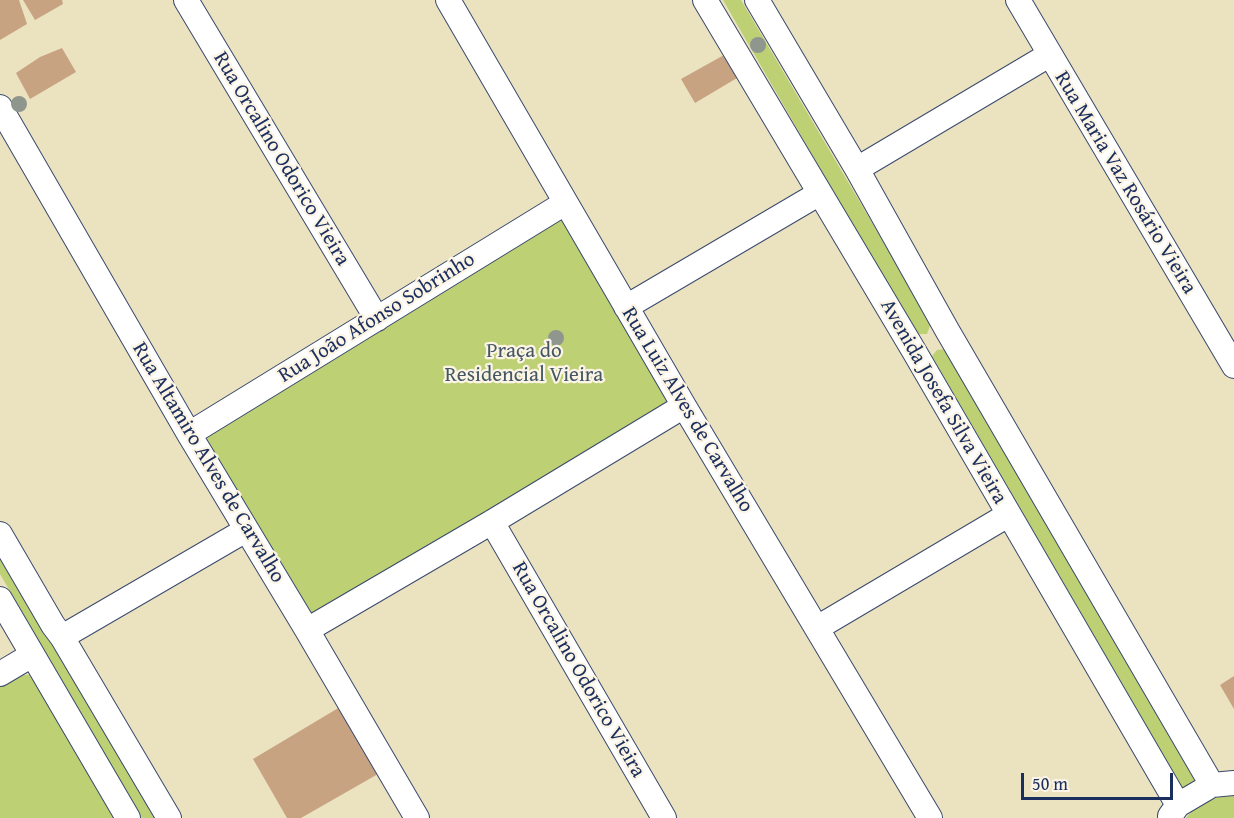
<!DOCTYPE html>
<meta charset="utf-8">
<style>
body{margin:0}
#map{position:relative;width:1234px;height:818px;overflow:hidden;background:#ebe2c0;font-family:"Gentium Book Plus",serif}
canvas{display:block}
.scale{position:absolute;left:1021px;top:773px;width:152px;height:27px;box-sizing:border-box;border:3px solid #1b2f5e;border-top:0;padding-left:8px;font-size:18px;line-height:21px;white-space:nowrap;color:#1b2f5e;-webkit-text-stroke:4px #fcf5e5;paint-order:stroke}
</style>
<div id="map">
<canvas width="1234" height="818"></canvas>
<div class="scale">50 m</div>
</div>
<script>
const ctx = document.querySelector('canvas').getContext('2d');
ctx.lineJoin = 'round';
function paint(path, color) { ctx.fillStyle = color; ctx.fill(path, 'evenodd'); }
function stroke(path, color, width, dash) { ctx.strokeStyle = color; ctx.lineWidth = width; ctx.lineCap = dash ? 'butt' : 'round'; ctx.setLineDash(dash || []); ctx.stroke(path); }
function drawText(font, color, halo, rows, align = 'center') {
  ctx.font = font + ' "Gentium Book Plus",serif'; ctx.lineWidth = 4.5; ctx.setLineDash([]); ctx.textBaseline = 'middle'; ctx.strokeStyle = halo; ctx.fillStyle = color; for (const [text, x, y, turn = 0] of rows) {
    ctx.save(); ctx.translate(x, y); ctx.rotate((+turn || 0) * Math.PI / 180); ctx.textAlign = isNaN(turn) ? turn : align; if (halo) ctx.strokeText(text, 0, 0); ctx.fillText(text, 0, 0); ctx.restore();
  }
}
const green = new Path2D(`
 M723 0H741L931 323 927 334H917L852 224Z
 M562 212 672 403 311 618 201 436Z
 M946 349 1196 781 1190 786 1182 787 932 356 937 350Z
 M0 544 163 818H142L0 574Z
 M35 674 116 818H0V685L15 676Z
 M1223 796H1234V818H1186C1195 806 1209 800 1223 796Z`);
const building = new Path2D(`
 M0 0H19L27 24 0 40Z
 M23 0H62L63 4 35 20Z
 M62 48 76 72 30 99 16 73 40 57Z
 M724 55 737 78 695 103 681 79Z
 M1234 676V709L1220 685Z
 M340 707 378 774 301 818H287L253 759Z`);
const street = new Path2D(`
 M186 0 377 319
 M448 0 684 406 930 818
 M705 0 914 351 1178 805
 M757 0 857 169 947 330 1212 785
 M1018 0 1234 366
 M0 107 189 434 307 630 417 818
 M857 169 1049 55
 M626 307 820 193
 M189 434 565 203
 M492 522 664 818
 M0 534 53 625 62 637 169 818
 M0 599 128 818
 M817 628 1008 515
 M307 630 492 522 684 406
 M62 637 246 530
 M0 674 32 655
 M1170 816 1178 805 1212 785 1234 783`);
const trees = [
 [758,45],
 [19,104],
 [556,338]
];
const streetNames = [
 ["Rua Orcalino Odorico Vieira",281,159,59],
 ["Rua Maria Vaz Rosário Vieira",1125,183,59],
 ["Rua João Afonso Sobrinho",377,318,-32],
 ["Avenida Josefa Silva Vieira",943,402,60],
 ["Rua Luiz Alves de Carvalho",687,410,59],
 ["Rua Altamiro Alves de Carvalho",208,463,59],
 ["Rua Orcalino Odorico Vieira",578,670,60]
];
const parkNames = [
 ["Praça do",524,352],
 ["Residencial Vieira",524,376]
];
paint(green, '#bdd073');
paint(building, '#c8a382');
stroke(street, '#3a4a6d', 26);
stroke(street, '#fff', 24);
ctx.fillStyle = '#8f968d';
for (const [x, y] of trees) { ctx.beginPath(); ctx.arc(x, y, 8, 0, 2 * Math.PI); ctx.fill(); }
drawText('21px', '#1b2f5e', '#fcf5e5', streetNames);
drawText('21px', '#445763', '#fcf5e5', parkNames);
</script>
